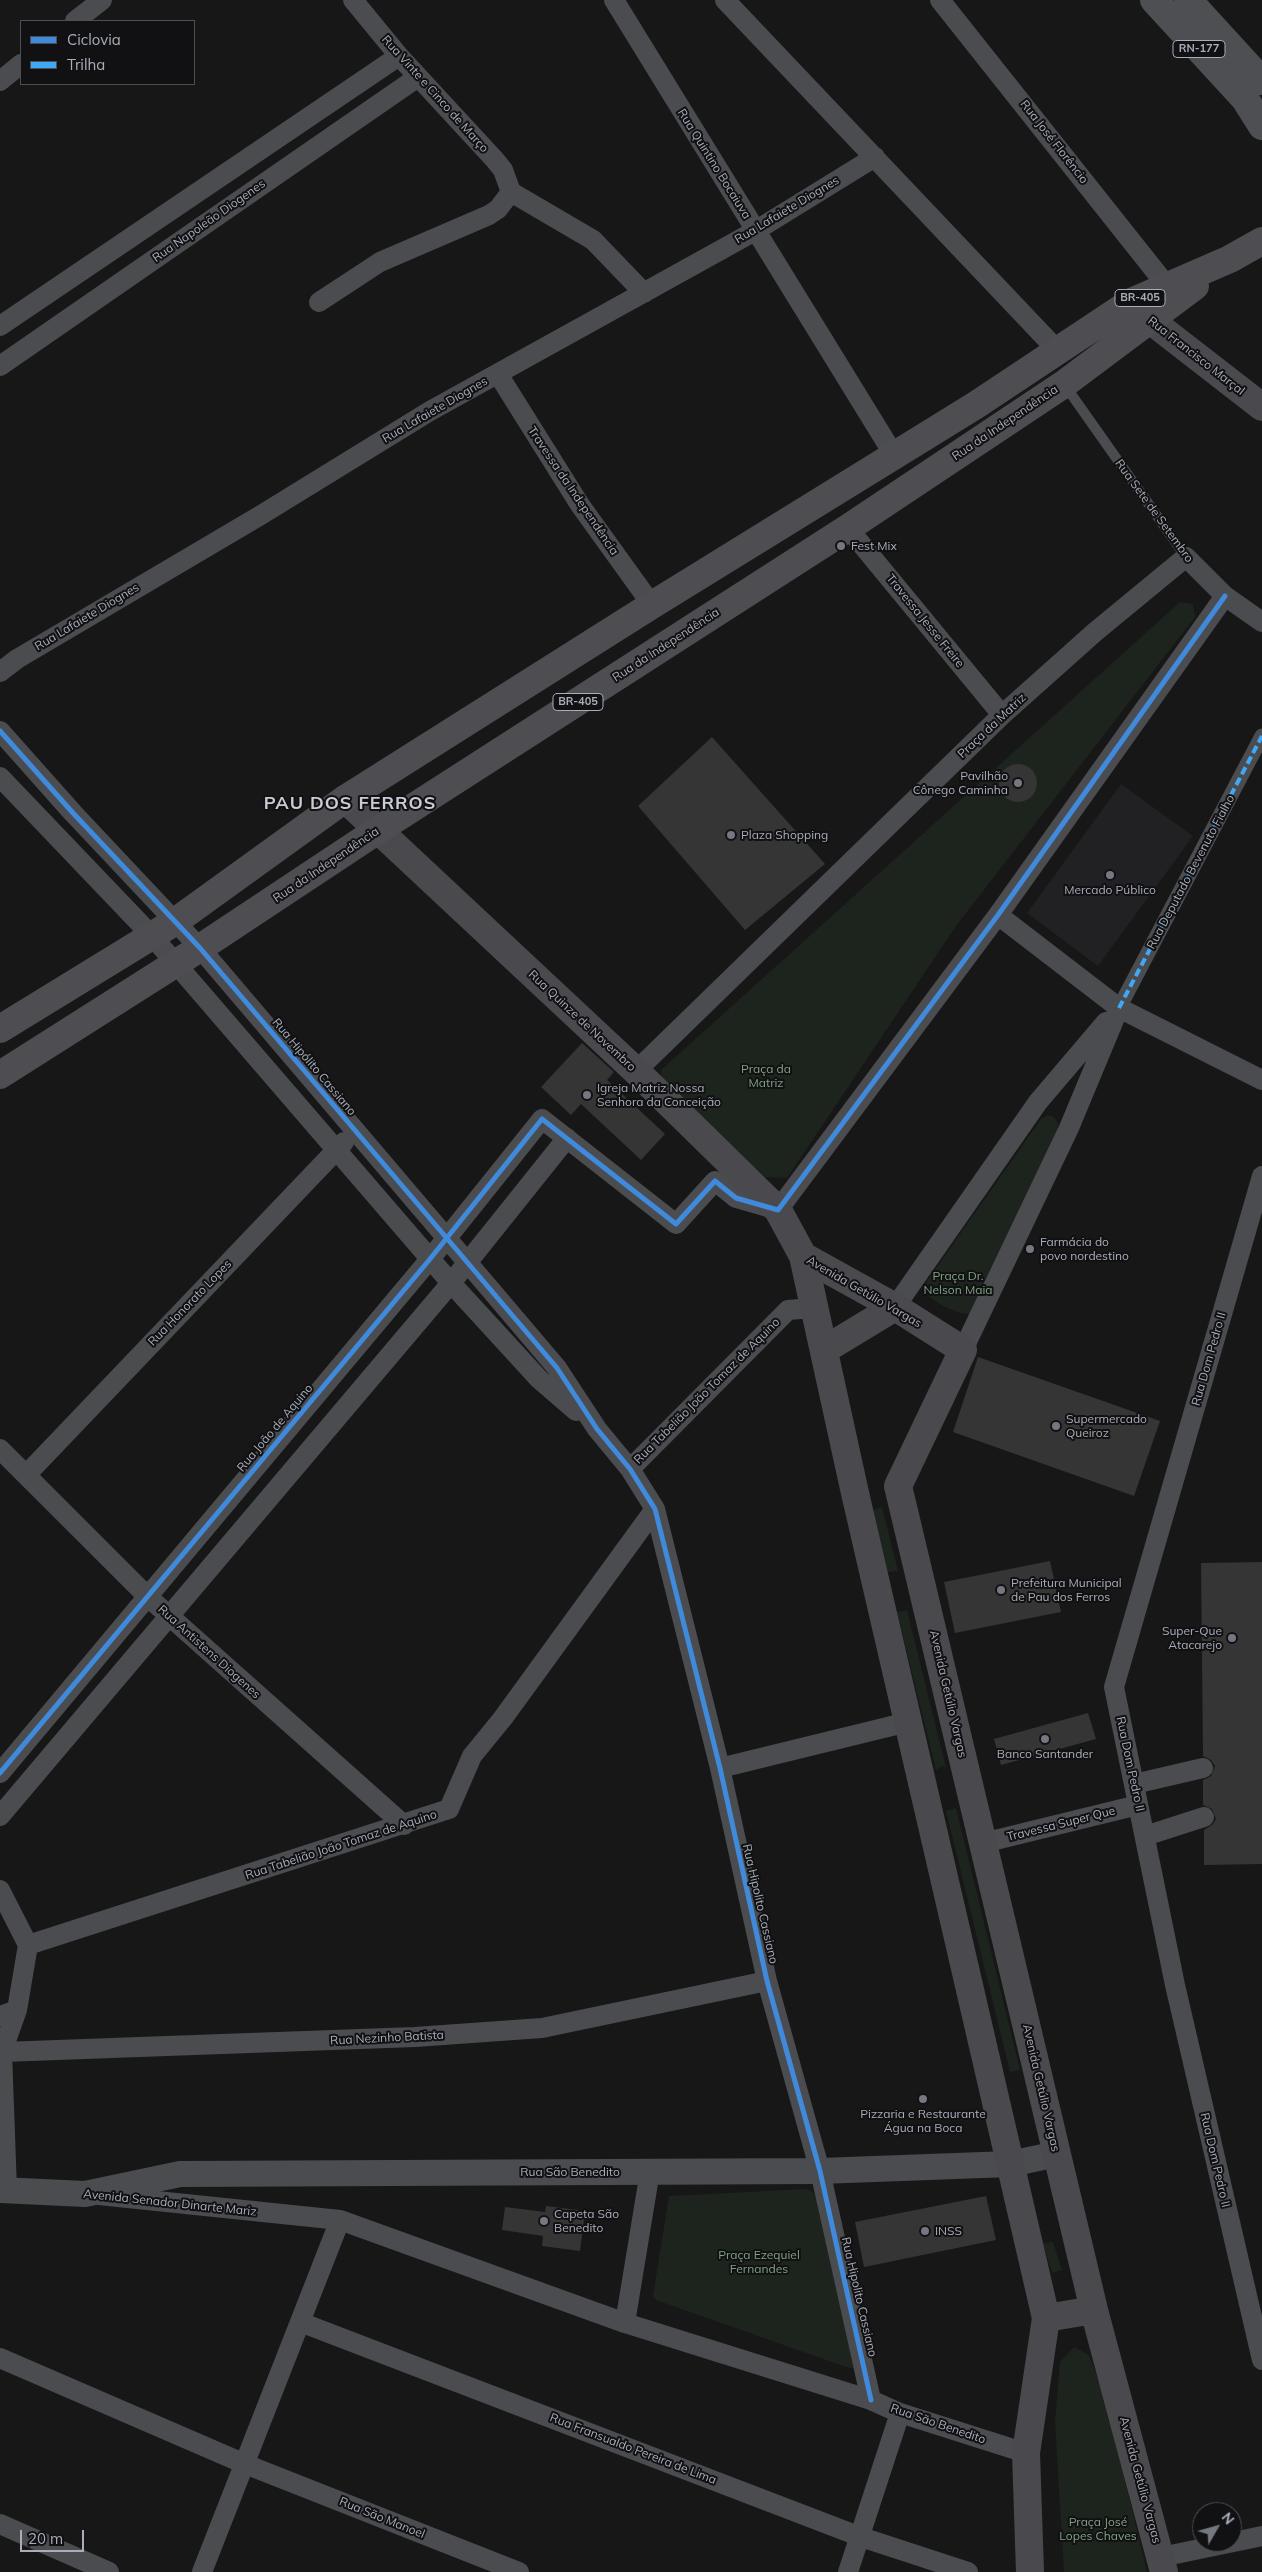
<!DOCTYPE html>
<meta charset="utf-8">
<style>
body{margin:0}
#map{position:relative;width:1262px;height:2572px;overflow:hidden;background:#171717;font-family:Mulish,sans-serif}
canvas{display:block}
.legend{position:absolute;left:20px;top:20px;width:175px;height:65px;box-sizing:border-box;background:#111113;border:1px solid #4d4f55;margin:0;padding:6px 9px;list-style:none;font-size:15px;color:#a8adb8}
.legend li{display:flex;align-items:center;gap:10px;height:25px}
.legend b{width:25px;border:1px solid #4d4f55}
.north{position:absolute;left:1192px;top:2502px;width:50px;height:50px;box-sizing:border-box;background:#111113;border:1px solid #4d4f55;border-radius:50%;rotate:52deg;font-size:14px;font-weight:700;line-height:20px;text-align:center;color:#a8adb8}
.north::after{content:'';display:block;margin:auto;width:18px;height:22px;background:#757880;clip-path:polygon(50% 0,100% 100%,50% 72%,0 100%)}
.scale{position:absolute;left:20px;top:2530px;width:64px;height:22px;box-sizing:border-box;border:2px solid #a8adb8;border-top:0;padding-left:6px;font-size:15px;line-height:18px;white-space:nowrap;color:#a8adb8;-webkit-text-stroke:4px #111113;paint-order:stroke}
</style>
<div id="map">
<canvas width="1262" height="2572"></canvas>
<ul class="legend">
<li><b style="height:6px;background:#408adc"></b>Ciclovia</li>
<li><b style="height:6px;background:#3fa9f5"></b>Trilha</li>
</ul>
<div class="north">N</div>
<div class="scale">20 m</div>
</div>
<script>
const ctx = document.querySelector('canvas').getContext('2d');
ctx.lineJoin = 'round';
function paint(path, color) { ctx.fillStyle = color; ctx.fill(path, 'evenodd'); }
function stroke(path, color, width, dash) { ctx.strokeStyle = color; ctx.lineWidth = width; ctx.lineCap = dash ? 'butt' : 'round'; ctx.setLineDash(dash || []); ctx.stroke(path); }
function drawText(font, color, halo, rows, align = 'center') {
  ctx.font = font + ' Mulish,sans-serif'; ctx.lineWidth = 4; ctx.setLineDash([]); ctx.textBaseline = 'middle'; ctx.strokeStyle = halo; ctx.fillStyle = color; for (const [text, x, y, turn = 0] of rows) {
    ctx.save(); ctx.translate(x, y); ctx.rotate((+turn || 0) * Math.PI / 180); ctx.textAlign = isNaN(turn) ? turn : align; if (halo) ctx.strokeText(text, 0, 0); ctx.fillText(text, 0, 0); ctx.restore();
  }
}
const built = new Path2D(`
 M1121 784 1193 836 1098 966 1027 913Z`);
const green = new Path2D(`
 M1180 602 1193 604 1195 617 956 926 787 1178 765 1177 662 1081 661 1070Z
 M1048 1115 1054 1117 1058 1123 1057 1130 974 1308 969 1314C961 1315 935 1303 929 1296 925 1291 926 1287 927 1281L1041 1119Z
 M882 1507 898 1571 887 1572 873 1510Z
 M907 1610 946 1768 942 1766 936 1770 897 1612Z
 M956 1808 1020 2070 1010 2072 946 1811Z
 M806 2189 813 2192 816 2200 854 2368H849L656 2300 653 2296 669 2196Z
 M1050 2242H1053L1062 2270 1052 2273 1043 2244Z
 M1074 2347 1089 2355 1104 2394 1147 2572H1064L1055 2422 1060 2362Z`);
const building = new Path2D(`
 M712 737 825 864 745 930 638 806Z
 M999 783a19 19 0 1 1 38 0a19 19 0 1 1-38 0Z
 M582 1043 614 1072 607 1080 665 1134 641 1160 581 1104 571 1115 541 1087Z
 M978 1357 1160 1421 1134 1496 953 1432Z
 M1050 1561 1061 1612 955 1633 944 1582Z
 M1262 1562V1864L1204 1865V1830L1212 1825 1216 1819 1212 1809 1203 1805V1780L1211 1776 1215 1766 1211 1760 1203 1756 1201 1563Z
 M1088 1713 1096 1739 1001 1765 994 1739Z
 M986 2196 996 2240 864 2267 855 2222Z
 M546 2206 585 2211 580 2251 542 2246 543 2236 502 2230 505 2207 545 2212Z`);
const service = new Path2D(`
 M1064 384 1186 557`);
const pedestrian = new Path2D(`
 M1119 1008 1262 736`);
const minor = new Path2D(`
 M353 0 399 56 495 160 503 170 511 192
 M614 0 894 455
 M725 0 1058 351
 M940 0 1167 286
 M75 21 102 0
 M0 81 21 64
 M511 192 593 240 644 293
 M319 302 380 262 489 215 498 209 511 192
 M0 326 399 56
 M0 366 418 77
 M498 374 580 505 652 605
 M848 528 1002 715
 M0 672 17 659 261 515 430 411 755 231 875 157
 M0 731 73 813 200 948 467 1262 557 1368 597 1429 630 1469 655 1509 720 1768 767 1981 820 2171 871 2400
 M0 777 152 936 451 1283 539 1379 576 1411
 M998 915 1119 1008 1262 1080
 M636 1071 1002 715 1095 632 1186 557 1225 596 1262 622
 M1262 1176 1114 1687 1175 1985 1262 2360
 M895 1307 1038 1102 1106 1022
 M963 1350 1069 1128 1119 1008
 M0 1449 148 1597 404 1825
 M630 1469 788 1310 814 1308
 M26 1475 344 1142
 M720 1768 908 1722
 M0 1773 430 1259 542 1119 676 1224 715 1181 736 1198 778 1210 998 915 1225 596
 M1134 1784 1203 1768
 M0 1816 451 1283 567 1138
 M1145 1836 1204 1817
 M983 1843 1138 1805
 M0 1890 28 1945
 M28 1945 449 1809 472 1756 503 1718 655 1509
 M0 2016 17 2010 28 1945
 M2 2052 415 2037 542 2028 767 1981
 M7 2190 2 2052 17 2010
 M99 2195 340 2220 625 2323 871 2400 900 2413 1026 2453
 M300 2322 861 2537 968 2572
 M625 2323 650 2171
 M0 2358 245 2464 519 2572
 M0 2524 109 2572
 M1161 2557 1262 2536
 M202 2572 340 2220
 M848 2572 900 2413`);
const tertiary = new Path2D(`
 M0 2190 85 2194 180 2174 820 2171 1010 2164 1057 2154`);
const secondary = new Path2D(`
 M1132 303 1150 320 1262 407
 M345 799 636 1071 778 1210 803 1256 855 1493 1046 2318 1026 2453 1030 2572
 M803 1256 895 1307 963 1350 898 1486 1094 2310 1164 2572
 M824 1350 895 1307
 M1046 2318 1094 2310`);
const primary = new Path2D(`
 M1154 0 1245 99 1262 126
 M1188 0 1262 81`);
const trunk = new Path2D(`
 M0 1029 176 921 345 799 652 605 976 405 1131 302 1230 259 1262 241
 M0 1075 200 948 378 830 848 528 1064 384 1195 286`);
const quiet = new Path2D(`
 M1119 1008 1262 736`);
const cycleway = new Path2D(`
 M0 731 73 813 200 948 467 1262 557 1368 597 1429 630 1469 655 1509 720 1768 767 1981 820 2171 871 2400
 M0 1773 430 1259 542 1119 676 1224 715 1181 736 1198 778 1210 998 915 1225 596`);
const markers = [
 [841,546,5,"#757880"],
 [1018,783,5,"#757880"],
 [731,835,5,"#757880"],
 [1110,875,5,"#757880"],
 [587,1095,5,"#757880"],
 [1030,1249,5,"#757880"],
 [1056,1426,5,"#757880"],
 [1001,1590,5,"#757880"],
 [1232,1638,5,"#757880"],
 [1045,1739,5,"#757880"],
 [923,2099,5,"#757880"],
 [544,2221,5,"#757880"],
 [925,2231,5,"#757880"]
];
const shields = [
 [1199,49,52],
 [1140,298,50],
 [578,702,50]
];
const shieldNames = [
 ["RN-177",1199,49],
 ["BR-405",1140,298],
 ["BR-405",578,702]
];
const streetNames = [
 ["Rua Vinte e Cinco de Março",435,94,48],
 ["Rua José Florêncio",1054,142,52],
 ["Rua Quintino Bocaiuva",714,164,58],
 ["Rua Lafaiete Diognes",787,210,-31],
 ["Rua Napoleão Diogenes",209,221,-35],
 ["Rua Francisco Marçal",1196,356,38],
 ["Rua Lafaiete Diognes",435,410,-30],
 ["Rua da Independência",1005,423,-34],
 ["Travessa da Independência",573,491,56],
 ["Rua Sete de Setembro",1154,511,54],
 ["Rua Lafaiete Diognes",87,617,-31],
 ["Travessa Jesse Freire",925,621,51],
 ["Rua da Independência",666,645,-33],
 ["Praça da Matriz",992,726,-43],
 ["Rua da Independência",326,865,-34],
 ["Rua Deputado Bevenuto Fialho",1191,872,-62],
 ["Rua Quinze de Novembro",582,1021,43],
 ["Rua Hipólito Cassiano",314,1067,50],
 ["Avenida Getúlio Vargas",864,1292,30],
 ["Rua Honorato Lopes",190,1303,-46],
 ["Rua Dom Pedro II",1209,1359,-74],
 ["Rua Tabelião João Tomaz de Aquino",707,1391,-45],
 ["Rua João de Aquino",275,1428,-50],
 ["Rua Antistens Diogenes",209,1652,42],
 ["Avenida Getúlio Vargas",948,1694,77],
 ["Rua Dom Pedro II",1130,1764,78],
 ["Travessa Super Que",1061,1824,-14],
 ["Rua Tabelião João Tomaz de Aquino",341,1845,-18],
 ["Rua Hipolito Cassiano",760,1904,77],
 ["Rua Nezinho Batista",387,2038,-3],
 ["Avenida Getúlio Vargas",1041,2088,77],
 ["Rua Dom Pedro II",1215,2160,77],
 ["Rua São Benedito",570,2172],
 ["Avenida Senador Dinarte Mariz",170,2203,6],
 ["Rua Hipolito Cassiano",859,2297,77],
 ["Rua São Benedito",938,2424,19],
 ["Rua Fransualdo Pereira de Lima",633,2449,21],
 ["Avenida Getúlio Vargas",1140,2480,75],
 ["Rua São Manoel",382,2518,22]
];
const poiNames = [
 ["Fest Mix",851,546],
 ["Pavilhão",1008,776,"right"],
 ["Cônego Caminha",1008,790,"right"],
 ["Plaza Shopping",741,835],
 ["Mercado Público",1110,890,"center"],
 ["Igreja Matriz Nossa",597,1088],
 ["Senhora da Conceição",597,1102],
 ["Farmácia do",1040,1242],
 ["povo nordestino",1040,1256],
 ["Supermercado",1066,1419],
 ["Queiroz",1066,1433],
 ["Prefeitura Municipal",1011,1583],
 ["de Pau dos Ferros",1011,1597],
 ["Super-Que",1222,1631,"right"],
 ["Atacarejo",1222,1645,"right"],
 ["Banco Santander",1045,1754,"center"],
 ["Pizzaria e Restaurante",923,2114,"center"],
 ["Água na Boca",923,2128,"center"],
 ["Capeta São",554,2214],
 ["Benedito",554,2228],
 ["INSS",935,2231]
];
const parkNames = [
 ["Praça da",766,1069],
 ["Matriz",766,1083],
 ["Praça Dr.",958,1276],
 ["Nelson Maia",958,1290],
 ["Praça Ezequiel",759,2255],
 ["Fernandes",759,2269],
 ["Praça José",1098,2522],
 ["Lopes Chaves",1098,2536]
];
const districtNames = [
 ["PAU DOS FERROS",350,804]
];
paint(built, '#212123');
paint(green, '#1d241e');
paint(building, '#353536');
stroke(service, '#4b4c50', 10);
stroke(pedestrian, '#4b4c50', 15);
stroke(minor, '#4b4c50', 20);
stroke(tertiary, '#4b4c50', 26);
stroke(secondary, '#4a4a4e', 28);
stroke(primary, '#4d4f52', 28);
stroke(trunk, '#4e4e52', 28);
stroke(quiet, '#3fa9f5', 4, [8, 4]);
stroke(cycleway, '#408adc', 5);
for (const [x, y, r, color] of markers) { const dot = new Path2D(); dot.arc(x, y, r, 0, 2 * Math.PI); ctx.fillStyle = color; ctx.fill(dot); stroke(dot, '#111113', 2); }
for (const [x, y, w] of shields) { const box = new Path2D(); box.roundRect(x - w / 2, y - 8.5, w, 17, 4); ctx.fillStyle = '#111113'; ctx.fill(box); stroke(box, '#a8adb8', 1); }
drawText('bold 11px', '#a8adb8', null, shieldNames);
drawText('12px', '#a8adb8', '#111113', streetNames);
drawText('12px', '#a8adb8', '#111113', poiNames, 'left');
drawText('12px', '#7fa381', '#111113', parkNames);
ctx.letterSpacing = '1px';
drawText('bold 18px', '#c9ccd4', '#111113', districtNames);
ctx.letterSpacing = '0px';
</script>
